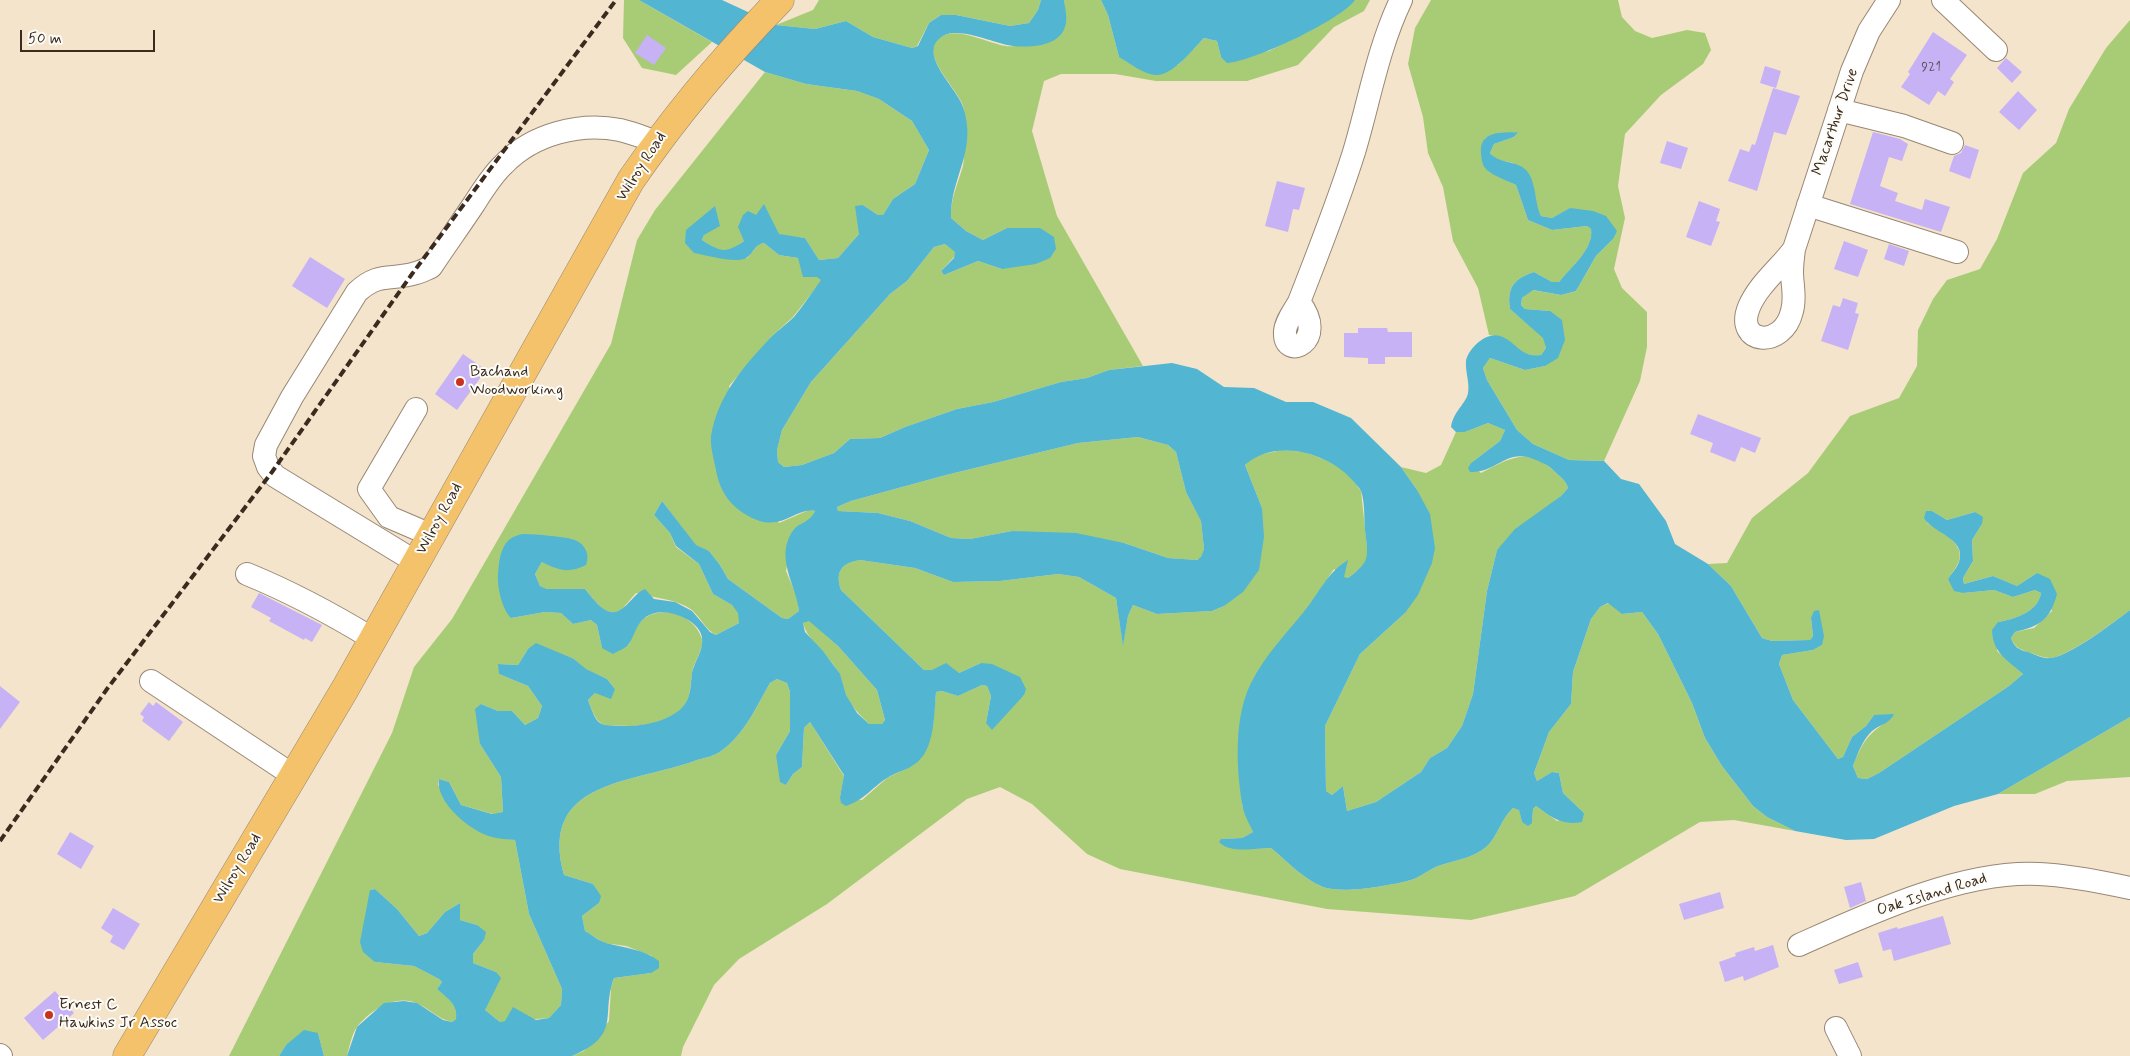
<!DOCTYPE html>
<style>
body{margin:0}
#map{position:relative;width:2130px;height:1056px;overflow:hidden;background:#f4e4cb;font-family:Mynerve,sans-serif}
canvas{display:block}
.scale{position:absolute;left:20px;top:30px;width:135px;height:22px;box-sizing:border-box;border:2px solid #3b2a1e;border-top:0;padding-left:6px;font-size:15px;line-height:18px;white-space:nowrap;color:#3b2a1e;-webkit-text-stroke:4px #fdfcf7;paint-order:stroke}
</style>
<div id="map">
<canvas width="2130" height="1056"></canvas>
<div class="scale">50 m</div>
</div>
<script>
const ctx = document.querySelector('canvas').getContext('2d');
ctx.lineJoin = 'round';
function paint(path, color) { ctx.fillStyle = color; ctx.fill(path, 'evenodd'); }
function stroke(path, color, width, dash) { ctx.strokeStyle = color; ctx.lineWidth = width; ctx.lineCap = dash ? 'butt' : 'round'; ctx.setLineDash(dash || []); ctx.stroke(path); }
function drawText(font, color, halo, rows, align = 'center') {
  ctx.font = font + ' Mynerve,sans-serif'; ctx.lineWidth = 4; ctx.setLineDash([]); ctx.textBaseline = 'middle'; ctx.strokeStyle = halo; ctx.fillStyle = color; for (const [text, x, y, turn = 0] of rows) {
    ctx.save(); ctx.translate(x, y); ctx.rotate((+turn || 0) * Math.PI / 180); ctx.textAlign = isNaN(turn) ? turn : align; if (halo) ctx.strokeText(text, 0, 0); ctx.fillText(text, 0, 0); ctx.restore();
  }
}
const green = new Path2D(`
 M624 0H639L712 42 676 75 642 68 623 38Z
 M819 0H1041L1038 10 1029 23 1010 26 956 15H941L929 23 917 46 912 48 873 37 846 21 815 29 776 25 813 10Z
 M1064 0H1101L1108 15 1119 57 1178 65 1204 38 1217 41 1221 57 1269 51 1313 29 1355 0H1370L1364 11 1334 27 1298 65 1247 81H1156L1115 74H1061L1044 81 1032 131 1057 216 1143 366 1109 370 1087 378 1061 382 993 402 957 409 905 427 880 438 850 439 834 453 802 465 784 467 778 462 777 450 782 430 811 382 890 294 907 281 934 247 945 244 956 252 954 257 941 271 944 275 978 261 1002 269 1007 228 983 240 966 231 951 218C950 199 958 184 963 166 965 159 965 113 963 106 959 89 908 44 948 34 966 29 999 49 1014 46 1028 43 1053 29 1066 22Z
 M1431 0H1618L1622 17 1635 31 1652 38 1687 30 1705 33 1711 50 1703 64 1661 95 1625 134 1618 186 1625 218 1614 269 1622 288 1647 312V347L1640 381 1604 461 1569 460 1533 444 1517 430 1487 380 1483 368 1490 358 1525 370 1545 366 1550 311 1525 309 1521 305 1522 298 1532 290 1561 295 1576 291 1596 256 1613 239 1571 208 1552 218 1541 216 1536 207 1533 184 1513 163 1495 159 1490 153 1494 144 1514 137 1517 132 1485 138 1489 172 1516 185 1528 220 1552 230 1587 226 1591 229C1594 249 1571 268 1559 282H1552L1534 272C1513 279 1507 288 1510 309L1544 338 1546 348 1541 355C1518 359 1512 336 1489 335L1478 288 1453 241 1443 187 1428 153 1423 117 1408 64 1415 28Z
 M2130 20V610C2114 622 2068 657 2050 658 2044 658 2037 655 2031 653 2021 650 2015 648 2011 638L2015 632 2034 628 2052 611 2037 573 2017 586 1993 576 1964 584 1963 578 1973 561 1972 540 1982 524 1975 512 1947 520 1932 511 1927 523C1939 531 1965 542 1959 561 1957 567 1951 574 1948 579L1963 593 1994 590 2013 597 2035 590 2041 593C2038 612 2015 619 1998 622L1997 651 2023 674 2009 686 1879 773 1867 779 1858 778 1853 766C1863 740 1869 733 1892 718L1874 715 1866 726 1852 737 1843 757 1838 759 1793 700 1779 664 1782 655 1813 650 1822 645 1811 618 1813 636 1810 640 1772 641 1762 638 1731 586 1708 564 1727 563 1752 518 1808 473 1850 416 1899 398 1917 366 1918 330 1933 299 1947 280 1980 269 1997 239 2023 173 2056 143 2069 109 2106 48Z
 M765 72 806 84 857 91 879 99 912 121 929 150 915 184 893 199 883 215H878L863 205 859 234 838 258 819 260 805 238 779 235 744 241 731 250 719 251 702 240 704 235 685 243 747 258 759 244 764 243 779 255 798 258 822 280 793 317 772 336 729 386 779 523 809 510 815 511 812 518 793 530 786 571 797 597 799 611 788 619 782 618 728 579 720 565 709 551 696 546 662 501 654 515 670 533 676 547 699 564 713 594 732 605 739 613V623L716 635C705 629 701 618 692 610 677 599 654 598 636 593 631 598 625 607 619 611 605 618 593 598 585 589H547L540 586 535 574 542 562 523 534 511 618 545 612 561 613 573 624 591 620 597 625 602 648 629 645C631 639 633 629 638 624 657 602 694 613 702 639 704 647 696 660 693 668 691 677 691 686 689 695 684 718 650 726 629 726 600 725 599 729 588 700L595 693 615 689 607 679 585 669 574 659 528 649 518 665 499 664V674L528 686 542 706 538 718 525 725 512 711H498L481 704 480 744 501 777 503 812 493 814 461 805 449 782 439 779 438 785 490 836 515 840 529 914 562 989 561 1005 549 1018 500 1022 485 1010 496 972 473 963V954L484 940 477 925 460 920V903L445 912 427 933 419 936 397 909 375 889 370 890 375 962 414 966 439 979 442 982 437 989C448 998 458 1004 456 1019L452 1022C438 1019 430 1009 418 1004 397 993 370 1010 357 1027 352 1033 349 1048 347 1056H324L318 1033 286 1045 279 1056H229L392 733 414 667 452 619 611 344 637 240 655 210Z
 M1488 423 1505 430 1500 441 1471 463 1481 473C1508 459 1527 446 1553 470 1559 476 1566 480 1568 488L1561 496 1497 550 1487 591 1473 694 1462 726 1447 748 1430 758 1421 772 1376 802 1347 811 1343 786 1332 795 1326 791 1325 726 1360 654 1405 613 1417 490 1401 467 1426 473 1441 465 1456 432H1465Z
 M1138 437 1168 445 1176 452 1186 492 1201 520 1204 549 1201 558 1196 560 1168 558 1124 543 1012 531 970 539 951 538 910 521 878 513 838 511 837 507 851 501 946 475 1078 443Z
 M1282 450 1305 452 1328 461 1346 471 1361 491 1368 556 1362 567 1348 578H1343L1334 569 1308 607 1242 805 1253 832 1242 838 1221 839 1235 849 1271 848C1287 861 1303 879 1323 887 1342 894 1387 886 1407 881 1418 879 1428 870 1438 866 1455 860 1477 858 1490 843 1499 832 1502 818 1513 808L1519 809 1522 822 1532 823 1533 809 1536 806 1557 821 1584 813 1563 793 1559 773 1552 772 1537 781 1534 773 1549 732 1571 704 1573 672 1591 619 1600 607 1609 603 1623 614 1642 612 1658 634 1692 703 1705 738 1722 766 1753 806 1767 817 1795 831 1734 820 1700 822 1575 896 1471 920 1327 909 1120 869 1087 854 1032 804 1000 787 967 799 827 904 739 959 714 985 683 1047 681 1056H572L584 1051 609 1021 611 988 614 978 651 973 652 956 626 946 604 943 585 931 582 916 599 903 593 884 564 875C538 779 633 784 697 760 704 758 715 756 721 751 745 734 756 707 770 683L777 679 787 683 790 692V731L776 755 786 785 793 774 802 767 804 728 810 722 844 776 840 797 862 800 887 778 915 764 933 726 936 692 942 691 958 696 982 685 987 686 991 696 986 723 1024 695 981 663 959 673 924 670 841 590C835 572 841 563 860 560L915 568 953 582 1000 581 1058 574 1079 577 1116 598 1123 644 1128 616 1133 605 1157 614 1212 611 1224 606 1262 508 1245 465 1254 456Z
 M809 620 838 646 877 690 885 720 882 724H869C860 715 850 705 845 693 843 687 842 680 839 674 830 655 808 642 803 623Z
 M2130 717V777L2067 781 2035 794H1998Z`);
const water = new Path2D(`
 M639 0H722L776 25 815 29 846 21 873 37 912 48 918 46 929 23 941 15H956L1010 26 1029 23 1038 10 1041 0H1064C1065 7 1067 16 1066 23 1062 46 1033 48 1013 46 994 44 956 24 940 38 918 55 958 89 963 107 978 151 950 177 951 218L966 231 983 240 1007 228H1040L1054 237 1056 249 1050 258 1036 264 1002 269 978 261 944 275 941 271 954 258 955 252 945 244 934 247 907 281 890 294 811 382 782 430 777 450 778 462 784 467 802 465 834 453 850 439 880 438 905 427 957 409 993 402 1061 382 1087 378 1109 370 1172 363 1197 369 1224 387 1254 388 1286 402H1313L1351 418 1401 467 1417 490 1430 514 1435 548 1432 563 1418 595 1405 613 1360 654 1325 726 1326 791 1332 795 1343 786 1347 811 1376 802 1421 772 1430 758 1447 748 1462 726 1473 694 1487 591 1497 550 1515 529 1561 496 1568 488C1566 480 1559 476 1553 470 1548 465 1543 463 1536 460 1505 447 1499 473 1470 472L1468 468 1471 463 1500 441 1505 430 1488 423 1465 432H1456L1451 427C1454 410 1466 404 1468 393 1470 383 1465 371 1466 361 1468 349 1486 331 1500 336 1516 341 1520 358 1541 355L1546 348 1543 338 1510 309C1507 288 1513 279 1534 272L1552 282H1559C1571 267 1594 249 1591 229L1587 226 1552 230 1528 220 1516 185C1508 181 1496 177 1488 171 1482 166 1482 161 1481 154 1479 130 1501 133 1518 132L1514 137 1494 144 1490 153C1499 164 1516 160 1526 170 1537 182 1534 202 1541 216L1552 218 1570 208 1593 211 1606 216 1617 231 1613 239 1596 256 1576 291 1561 295 1533 290 1522 298 1521 305 1525 309 1550 311 1562 320 1565 340 1558 358 1545 366 1525 370 1490 358 1483 368 1487 380 1517 430 1533 444 1569 460 1604 461 1621 479 1639 484 1666 521 1675 544 1708 564 1731 586 1762 638 1772 641 1810 640 1813 636 1811 618 1814 611 1819 610 1824 636 1822 645 1813 650 1782 655 1779 664 1793 700 1838 759 1843 757 1852 737 1866 726 1874 715 1894 714C1891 723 1879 725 1872 731 1862 741 1858 753 1853 766L1858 778 1867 779 1879 773 2009 686 2023 674C2006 659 1993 653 1992 630L1998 622C2015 619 2038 612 2041 593L2035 590 2013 597 1994 590 1963 593 1954 591 1948 579C1951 574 1957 568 1959 562 1967 538 1932 533 1924 518L1926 511H1932L1947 520 1975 512 1983 517 1982 524 1972 540 1973 561 1963 578 1964 584 1993 576 2017 586 2037 573 2050 579 2057 594C2050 620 2040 626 2015 632L2011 638C2014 647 2019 650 2028 652 2034 654 2043 659 2050 658 2069 657 2114 622 2130 610V717L1998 794 1954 806 1874 839 1846 840 1795 831 1767 817 1753 806 1722 766 1705 738 1692 703 1658 634 1642 612 1622 614 1608 603 1600 607 1591 619 1573 672 1571 704 1549 732 1534 773 1537 781 1552 772 1559 773 1563 793 1584 813 1582 822C1562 826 1551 817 1536 806L1533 809 1532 823 1528 826 1522 822 1519 810 1513 808C1502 818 1499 832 1490 843 1477 858 1455 860 1438 866 1428 870 1418 879 1407 881 1387 886 1342 894 1323 887 1303 879 1287 861 1271 848 1256 848 1230 854 1219 842L1221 839 1242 838 1253 832C1249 823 1243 813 1242 803 1236 766 1234 717 1251 683 1265 655 1287 633 1306 609 1321 590 1326 574 1348 560L1344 577 1348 578C1371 561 1368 557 1365 530 1364 518 1365 502 1361 491 1360 488 1356 485 1354 482 1331 453 1275 437 1245 465L1262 508 1264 537 1259 570 1243 592 1224 606 1212 611 1157 614 1133 605 1128 616 1123 646 1116 598 1079 577 1058 574 1000 581 953 582 915 568 860 560C841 563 835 572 841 590L924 670H932L946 663 959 673 981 663 992 664 1020 677 1026 689 1024 695 992 730 986 723 991 696 987 686 982 685 958 696 942 691 936 692C934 715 935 750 915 764 907 770 896 772 887 778 870 789 867 798 846 806L841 803 840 797 844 775 810 722 804 728 802 767 793 774 786 785 780 782 776 755 790 731V692L787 683 777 679 770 683C756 707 745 734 721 751 715 756 704 758 697 760 633 784 538 779 564 875L593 884 601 896 599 903 582 916 585 931C592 935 599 941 606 943 625 948 643 949 659 961V968L651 973 614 978C600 1016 623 1034 572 1056H347L357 1027 384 1003 404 1001 417 1003 443 1020 452 1022 456 1019C458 1004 447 998 437 989L442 982 439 979 414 966 375 962 363 952 360 942 370 890 375 889 397 909 419 936 427 933 445 912 460 903V920L477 925 486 932 484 940 473 954V963L496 972 501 978 485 1010 500 1022 505 1021 513 1007 536 1020 549 1018 561 1005 562 989 529 914 515 840C508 839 499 839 492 837 471 832 435 802 439 779L449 782 461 805 492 814 503 812 501 777 480 744 475 709 481 704 498 711H512L525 725 538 718 542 706 528 686 499 674 498 664 518 665 528 649 536 643 574 659 586 669 607 679 615 689 611 699 595 693 588 700C598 727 597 725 625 726 647 726 683 719 689 695 691 688 691 680 692 673 694 663 701 654 702 644 706 622 671 609 655 613 637 618 637 631 629 644 626 648 618 651 613 654L602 648 597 625 591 620 573 624 561 613 545 612 511 618C502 609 497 587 498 574 499 562 500 547 510 539 514 536 520 534 525 534 533 534 568 537 575 540 586 545 590 555 586 565 568 574 558 570 542 562L535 574 540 586 547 589H585C593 598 606 619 620 610 630 604 634 594 645 589L654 599 675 602 692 611 710 632 716 635 739 623 738 613 732 605 713 594 699 564 676 546 670 533 654 515 662 501 696 545 709 551 720 565 728 579 782 618 788 619 799 611C796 584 775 559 792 532 798 522 809 524 815 511 797 507 783 530 757 520 734 511 720 494 716 470 714 460 710 446 711 436 718 395 744 366 771 337 778 330 787 324 794 317 804 305 812 292 821 280L817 277H803L798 258 779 255 764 243C755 244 754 253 746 258 736 264 706 255 694 253L685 243 686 230 715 206 720 226 704 235 702 240C721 252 725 254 744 241L738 227 743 215 748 211 756 215 764 204 779 234 805 238 819 260 838 258 859 234 855 206 863 205 878 215H883L893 199 915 184 929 150 912 121 879 99 857 91 806 84 765 72ZM1138 437 1168 445 1176 452 1186 492 1201 521 1204 549 1201 557 1197 560 1168 558 1124 543 1076 533 1012 531 970 539 951 538 910 521 878 513 838 511 837 507 851 501 946 475 1078 443ZM809 621 838 646 877 690 885 720 882 724H869L857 713 846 695 840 674 823 651 805 632 803 623Z
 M1101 0H1355C1341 20 1252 62 1227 63L1221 57 1217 41 1204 38C1194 48 1174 74 1158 75 1145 76 1130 63 1119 57L1108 15Z
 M304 1030 318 1033 324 1056H279L286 1045Z`);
const building = new Path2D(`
 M1933 32 1967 55 1950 79 1954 82 1945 96 1938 91 1929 105 1901 87 1910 74 1908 72Z
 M647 35 666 48 654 65 635 53Z
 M2006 58 2022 72 2012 83 1997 68Z
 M1765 66 1781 71 1776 88 1760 83Z
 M1773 88 1800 96 1786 135 1774 132 1757 191 1728 181 1740 149 1749 152 1752 144 1755 145Z
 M2018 91 2037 110 2019 130 1999 112Z
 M1873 132 1900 139 1908 144 1902 161 1889 157 1880 186 1898 193 1895 201 1922 210 1925 199 1950 207 1941 232 1850 204Z
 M1667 141 1688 148 1681 169 1660 163Z
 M1965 145 1979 150 1970 179 1949 171 1954 156 1961 153Z
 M1277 181 1305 188 1299 210 1293 209 1288 232 1265 226Z
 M1699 201 1720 209 1716 221 1720 222 1711 246 1686 237Z
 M1844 241 1868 250 1858 277 1834 269Z
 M1889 244 1909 251 1904 266 1884 259Z
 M310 257 345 279 327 308 292 286Z
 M1843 298 1858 303 1855 313 1859 314 1848 350 1821 341 1833 305 1840 307Z
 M1358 328H1387L1388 332H1412V357H1385V364H1368V358L1344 357V333H1358Z
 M463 354 486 370 457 410 435 394Z
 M1698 414 1761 438 1755 453 1741 447 1735 462 1710 452 1713 443 1690 434Z
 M259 593 322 625 312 642 305 638 304 640 269 621 271 618 251 607Z
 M0 686 20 702 0 729Z
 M149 702 153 706 156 702 183 722 169 741 142 721 144 717 140 714Z
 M70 832 94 846 81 869 57 854Z
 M1861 882 1866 901 1850 908 1844 887Z
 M1720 892 1724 908 1684 920 1679 904Z
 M113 908 140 924 124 950 110 942 113 936 101 928Z
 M1943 916 1951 944 1894 961 1891 949 1883 951 1878 933 1897 927 1898 929Z
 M1773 945 1779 967 1744 981 1743 976 1725 982 1719 962 1736 956 1735 953 1754 947 1755 951Z
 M1858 962 1863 977 1839 984 1834 970Z
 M55 991 74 1013 43 1040 24 1018Z`);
const minor = new Path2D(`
 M1943 0 1996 50
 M1839 110 1904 126 1952 143
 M1808 205 1957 252
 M1794 249 1852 71 1869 31 1889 0
 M1794 249C1793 257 1792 265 1792 272 1792 285 1796 297 1792 311 1783 350 1734 344 1749 307 1758 285 1780 268 1794 249Z
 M1299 302C1318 253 1338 203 1354 152 1369 102 1378 48 1401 0
 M1299 302C1330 341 1283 363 1285 331 1286 321 1294 311 1299 302Z
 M416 409 369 489 389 517 431 535
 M416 562 275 476 268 467 264 456 266 445 292 397 357 292C380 271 391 281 416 273 421 272 426 269 431 267 445 246 460 225 474 204 483 190 492 175 504 164 533 134 580 122 620 130 633 133 645 138 657 142
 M247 574C291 592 332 614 373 639
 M151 681 294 776
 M1799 945C1868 914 1962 870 2039 874 2068 875 2102 882 2130 888
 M1836 1028 1850 1056
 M0 1055 1 1056`);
const major = new Path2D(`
 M127 1056 345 689 631 180C675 116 725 56 780 0`);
const rail = new Path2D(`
 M0 841 107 689 272 472 412 274 616 0`);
const markers = [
 [460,382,5,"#c8321e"],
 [49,1015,5,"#c8321e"]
];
const numberNames = [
 ["921",1931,68]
];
const streetNames = [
 ["Macarthur Drive",1836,122,-71],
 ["Wilroy Road",642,167,-57],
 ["Wilroy Road",440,519,-61],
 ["Wilroy Road",238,869,-59],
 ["Oak Island Road",1932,895,-17]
];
const poiNames = [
 ["Bachand",470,373],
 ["Woodworking",470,391],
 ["Ernest C",59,1006],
 ["Hawkins Jr Assoc",59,1024]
];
paint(green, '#a8cc76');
paint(water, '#52b5d1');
paint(building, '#c6b2f5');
stroke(minor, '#988774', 24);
stroke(major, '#988774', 29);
stroke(minor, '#fff', 22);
stroke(major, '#f3c26a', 28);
stroke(rail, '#3b2a1e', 4, [8, 4]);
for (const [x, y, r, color] of markers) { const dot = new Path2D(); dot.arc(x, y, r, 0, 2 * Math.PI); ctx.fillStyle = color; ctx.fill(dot); stroke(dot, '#fdfcf7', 2); }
drawText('14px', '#5e4c54', null, numberNames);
drawText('16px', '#3b2a1e', '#fdfcf7', streetNames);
drawText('16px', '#3b2a1e', '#fdfcf7', poiNames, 'left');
</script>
